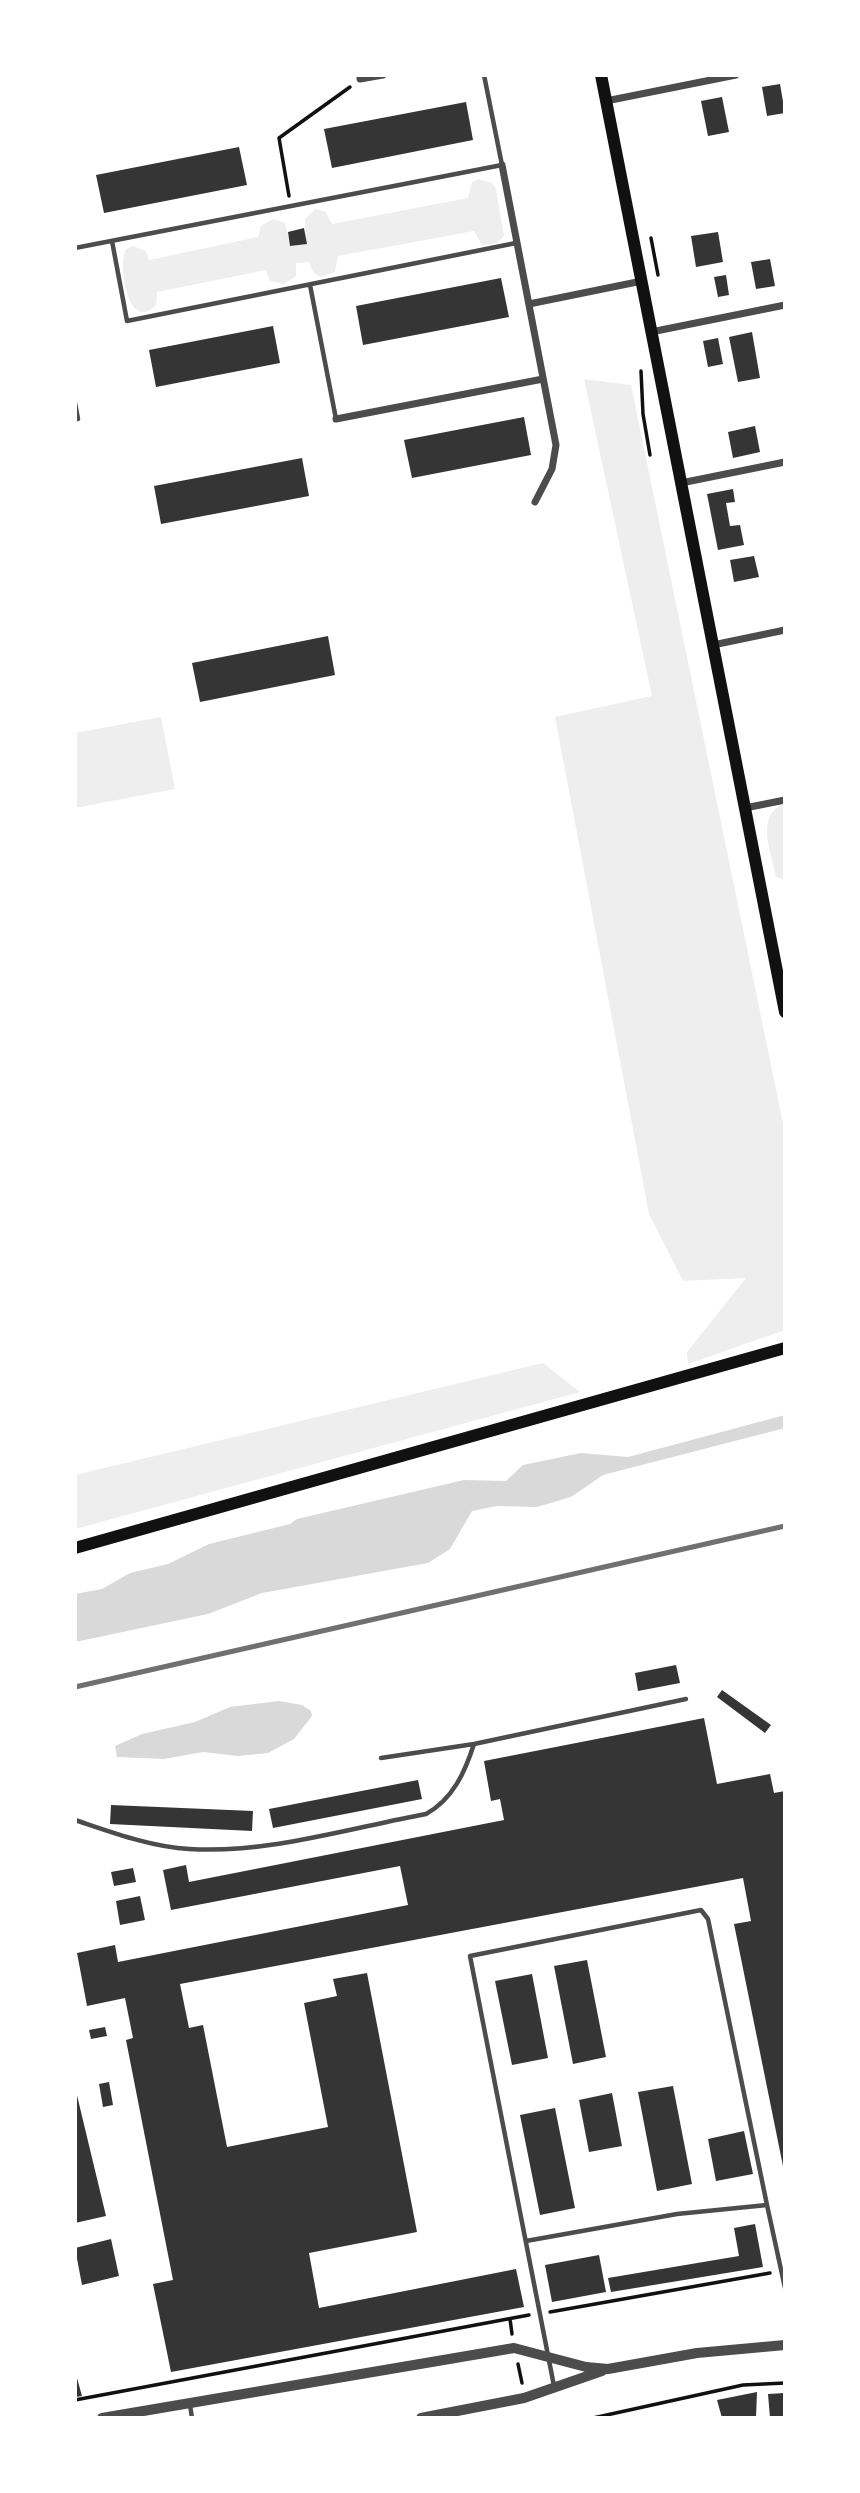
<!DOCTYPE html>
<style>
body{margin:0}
#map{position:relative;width:860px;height:2493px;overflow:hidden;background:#fff;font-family:"PT Sans Narrow",sans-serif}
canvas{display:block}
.frame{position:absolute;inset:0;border:77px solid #fff;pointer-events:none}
</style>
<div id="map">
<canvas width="860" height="2493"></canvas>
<div class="frame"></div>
</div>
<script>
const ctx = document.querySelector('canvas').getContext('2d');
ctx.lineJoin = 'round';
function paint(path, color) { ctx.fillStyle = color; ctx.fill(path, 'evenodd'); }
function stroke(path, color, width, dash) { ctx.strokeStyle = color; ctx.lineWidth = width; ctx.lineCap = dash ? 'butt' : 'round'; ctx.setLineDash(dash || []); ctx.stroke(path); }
const green = new Path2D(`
 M479 179 492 183 496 189 504 236 497 243 482 245 474 231 338 256 335 272 320 277 313 272 309 262 296 263V276L284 284 270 281 266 270 157 292 156 305C128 334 117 265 126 249L133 246 146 251 149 260 258 237 261 226 273 219 285 223 291 246 306 244 305 219 315 209 326 212 332 224 468 198 472 182Z
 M584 379 631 385 785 1133V1330L688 1364 687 1352 746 1278 683 1281 649 1214 555 717 652 696Z
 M161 717 175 789 75 808V733Z
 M785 804V880L776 877C772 855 754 813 785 804Z
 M543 1363 580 1392 75 1529V1475Z`);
const water = new Path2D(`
 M785 1415V1428L603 1475 571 1497 537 1507 497 1506 472 1511 450 1549 428 1563 262 1593 208 1614 75 1642V1594L102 1589 130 1573 168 1564 209 1544 290 1524 297 1519 464 1480 506 1481 523 1465 581 1453 628 1457Z
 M279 1701 302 1705 311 1711 312 1716 294 1739 268 1753 238 1756 203 1752 164 1759 117 1757 115 1746 142 1734 195 1722 230 1707Z`);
const building = new Path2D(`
 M780 84 785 113 767 116 762 87Z
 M722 97 729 132 708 136 701 101Z
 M466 102 473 140 332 168 324 129Z
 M239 147 247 185 104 213 96 175Z
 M304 228 307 244 290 246 288 232Z
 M718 232 723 262 696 267 691 236Z
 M770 259 775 286 756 289 751 262Z
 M726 275 729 295 718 297 714 277Z
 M501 278 509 317 363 345 356 306Z
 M273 326 280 363 156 387 149 350Z
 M752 332 760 378 738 382 729 337Z
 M718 338 723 364 708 367 703 341Z
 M524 417 531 455 412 478 404 440Z
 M755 426 760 452 733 458 728 432Z
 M302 458 309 496 161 524 154 486Z
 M733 489 735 502 726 503 730 526 740 525 744 545 718 550 707 494Z
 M754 556 759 577 734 582 730 560Z
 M328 636 335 675 200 702 192 663Z
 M676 1665 680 1683 638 1691 635 1673Z
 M722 1690 771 1725 765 1733 717 1697Z
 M704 1718 717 1784 770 1774 774 1793 785 1791V2176L734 1924 751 1921 743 1878 180 1984 189 2028 203 2025 227 2147 328 2127 304 2003 337 1996 333 1979 367 1973 417 2232 309 2253 319 2308 516 2269 524 2307 171 2372 153 2284 173 2280 126 2040 133 2038 125 1998 87 2006 77 1953 115 1945 118 1962 408 1905 400 1866 171 1910 163 1870 186 1865 189 1882 504 1820 500 1799 491 1801 484 1761Z
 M418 1780 422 1799 273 1828 269 1809Z
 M111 1805 253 1811 252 1831 110 1824Z
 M133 1868 136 1882 114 1886 111 1872Z
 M140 1896 145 1920 120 1925 116 1901Z
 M587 1960 606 2057 573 2064 554 1966Z
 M532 1974 548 2058 512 2065 495 1981Z
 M105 2027 107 2036 91 2039 89 2030Z
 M109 2082 113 2105 103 2107 99 2084Z
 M673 2086 692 2184 657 2191 638 2092Z
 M75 2087 106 2216 75 2223Z
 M612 2093 622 2146 589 2152 579 2100Z
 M555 2108 575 2208 540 2215 520 2115Z
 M744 2131 753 2174 716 2181 708 2139Z
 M755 2224 763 2267 611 2292 608 2278 739 2256 734 2228Z
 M111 2239 119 2276 82 2285 75 2248Z
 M599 2255 606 2292 552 2302 545 2265Z
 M75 2371 82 2396 75 2397Z
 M757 2392 756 2418H722L717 2400Z
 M785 2393V2418H770L768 2394Z`);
const path = new Path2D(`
 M289 196 279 138 350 87
 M651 238 658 275
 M641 371 643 414 650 455
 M550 2312 770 2273
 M510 2319 512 2334
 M518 2364 522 2383
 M75 2400 529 2315
 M593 2418 743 2385 785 2383`);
const service = new Path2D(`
 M112 241 127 321 516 243
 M75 248 502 165 484 75
 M310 285 336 419
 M75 403 78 419
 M381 1758 474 1744 686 1699
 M75 1820C111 1832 151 1847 189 1849 267 1854 350 1828 426 1814 453 1799 465 1772 474 1744
 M526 2241 677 2214 767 2205 785 2288
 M554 2386 470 1956 701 1910 708 1919 767 2205
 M190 2405 192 2418`);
const minor = new Path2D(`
 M360 79 383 75
 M606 101 736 75
 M502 165 556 445 552 469 535 502
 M529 304 642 281
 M651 332 785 305
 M336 419 543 379
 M681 483 785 462
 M713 645 785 630
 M745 808 785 800`);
const tertiary = new Path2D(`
 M102 2418 514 2348 586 2367 608 2369 697 2353 785 2345
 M421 2418 524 2398 602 2371`);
const secondary = new Path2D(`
 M601 75 785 1012
 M75 1548 785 1348`);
const rail = new Path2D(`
 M75 1687 785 1526`);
paint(green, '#eee');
paint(water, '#d9d9d9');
paint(building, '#353535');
stroke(path, '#111', 3.5);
stroke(service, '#4c4c4c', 4.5);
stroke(minor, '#4c4c4c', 7);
stroke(tertiary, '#4c4c4c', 10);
stroke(secondary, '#111', 12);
stroke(rail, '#707070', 5);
</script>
